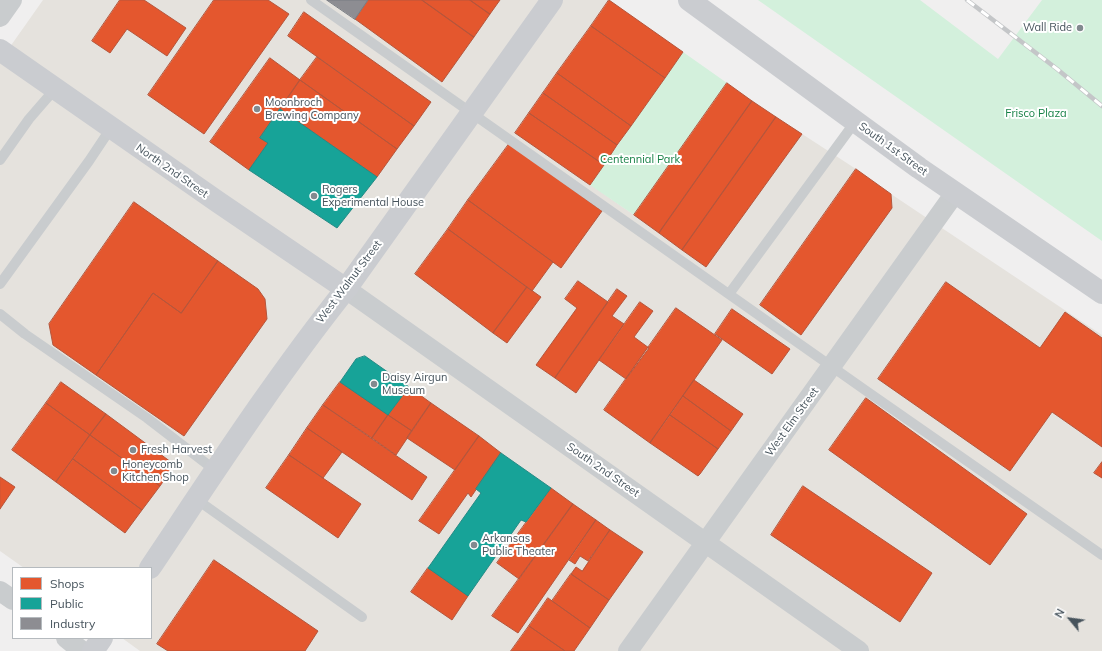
<!DOCTYPE html>
<style>
body{margin:0}
#map{position:relative;width:1102px;height:651px;overflow:hidden;background:#f0efef;font-family:Mulish,sans-serif}
canvas{display:block}
.legend{position:absolute;left:12px;top:567px;width:140px;height:72px;box-sizing:border-box;background:#fff;border:1px solid #b5babe;margin:0;padding:5px 7px;list-style:none;font-size:12px;color:#46535c}
.legend li{display:flex;align-items:center;gap:8px;height:20px}
.legend b{width:20px;border:1px solid #b5babe}
.north{position:absolute;left:1050px;top:599px;width:40px;height:40px;-webkit-text-stroke:3px #fff;paint-order:stroke;rotate:299deg;font-size:11px;font-weight:700;line-height:16px;text-align:center;color:#46535c}
.north::after{content:'';display:block;margin:auto;width:14px;height:18px;background:#46535c;clip-path:polygon(50% 0,100% 100%,50% 72%,0 100%)}
</style>
<div id="map">
<canvas width="1102" height="651"></canvas>
<ul class="legend">
<li><b style="height:11px;background:#e4572e"></b>Shops</li>
<li><b style="height:11px;background:#17a398"></b>Public</li>
<li><b style="height:11px;background:#8d8d92"></b>Industry</li>
</ul>
<div class="north">N</div>
</div>
<script>
const ctx = document.querySelector('canvas').getContext('2d');
ctx.lineJoin = 'round';
function paint(path, color) { ctx.fillStyle = color; ctx.fill(path, 'evenodd'); }
function stroke(path, color, width, dash) { ctx.strokeStyle = color; ctx.lineWidth = width; ctx.lineCap = dash ? 'butt' : 'round'; ctx.setLineDash(dash || []); ctx.stroke(path); }
function drawText(font, color, halo, rows, align = 'center') {
  ctx.font = font + ' Mulish,sans-serif'; ctx.lineWidth = 4; ctx.setLineDash([]); ctx.textBaseline = 'middle'; ctx.strokeStyle = halo; ctx.fillStyle = color; for (const [text, x, y, turn = 0] of rows) {
    ctx.save(); ctx.translate(x, y); ctx.rotate((+turn || 0) * Math.PI / 180); ctx.textAlign = isNaN(turn) ? turn : align; if (halo) ctx.strokeText(text, 0, 0); ctx.fillText(text, 0, 0); ctx.restore();
  }
}
const commercial = new Path2D(`
 M43 0H609L683 52 590 184 634 215 727 83 776 117 856 169 891 194 1102 335V651H140L122 638H151V568H24L0 551V61Z`);
const green = new Path2D(`
 M758 0H920L998 59 1042 0H1102V241Z
 M683 52 727 83 634 215 590 185Z`);
const shops = new Path2D(`
 M120 0H144L186 28 167 56 127 29 110 53 92 41Z
 M214 0H268L289 14 204 134 148 95Z
 M368 0H422L474 37 442 82 355 19Z
 M422 0H470L490 14 474 37Z
 M470 0H500L490 14Z
 M609 0 683 52 665 78 591 26Z
 M304 12 431 102 414 126 288 36Z
 M591 26 665 78 631 126 557 73Z
 M317 57 414 126 397 149 300 80Z
 M270 58 300 80 260 138 268 143 249 170 210 142Z
 M557 73 631 126 617 145 543 93Z
 M300 80 397 149 377 177 280 109Z
 M727 83 752 101 659 233 634 215Z
 M543 93 617 145 604 165 529 113Z
 M752 101 776 117 682 250 659 233Z
 M529 113 604 165 590 185 515 133Z
 M776 117 802 134 706 267 682 250Z
 M509 144 602 211 561 268 468 200Z
 M856 169 891 194 892 208 801 335 760 305Z
 M468 200 553 262 532 291 448 229Z
 M134 202 218 261 181 313 153 293 96 375 53 345 49 324Z
 M448 229 527 287 493 333 415 274Z
 M218 261 258 289 265 299 267 319 184 436 96 375 153 293 181 313Z
 M578 281 608 302 555 378 536 365 577 308 565 299Z
 M946 282 1040 348 1065 312 1102 338V447L1052 412 1010 471 878 379Z
 M527 287 541 297 507 343 493 333Z
 M617 289 627 296 612 316 624 324 576 393 555 378Z
 M640 302 653 311 634 337 649 348 626 379 599 360Z
 M676 308 722 340 650 443 604 410Z
 M732 309 790 349 772 374 715 334Z
 M694 380 743 414 731 431 683 396Z
 M61 382 106 414 90 435 46 403Z
 M340 382 388 415 372 438 323 405Z
 M409 387 431 403 412 431 388 415Z
 M683 396 731 431 718 449 670 415Z
 M866 398 1027 514 990 565 829 450Z
 M46 403 90 435 56 482 12 450Z
 M431 403 479 436 455 470 407 438Z
 M323 405 427 477 412 500 307 428Z
 M106 414 175 465 160 486 90 435Z
 M388 415 412 431 396 455 372 438Z
 M670 415 718 449 700 474 698 476 650 443Z
 M307 428 342 452 323 478 289 455Z
 M90 435 160 486 142 510 73 459Z
 M479 436 501 453 471 497 468 493 439 534 419 521Z
 M289 455 361 504 338 538 266 488Z
 M73 459 142 510 125 533 56 482Z
 M1102 462V478L1094 473Z
 M0 477 15 487 0 509Z
 M803 486 932 573 900 622 771 535Z
 M551 488 573 504 519 579 497 563Z
 M573 504 596 520 518 633 492 616Z
 M596 520 610 530 588 561 580 556 575 564 569 560Z
 M610 530 643 552 609 600 571 574 576 567 582 571Z
 M214 560 318 631 305 651H168L157 644Z
 M428 568 468 596 452 620 411 592Z
 M571 574 609 600 590 628 552 601Z
 M548 598 590 628 574 651H565L529 626Z
 M529 626 565 651H511Z`);
const public = new Path2D(`
 M280 109 377 177 337 228 249 170 268 143 260 138Z
 M365 356 409 387 388 415 340 382 356 359Z
 M501 453 551 488 526 522 521 520 468 596 428 568 481 493 476 489Z`);
const industry = new Path2D(`
 M327 0H368L355 19Z`);
const lane = new Path2D(`
 M311 0 865 390 1102 555
 M0 160 29 119 55 89
 M0 284 89 161 111 128
 M729 294 855 122
 M0 314 25 334 147 418 216 471
 M196 499 362 617`);
const street = new Path2D(`
 M0 17 12 0
 M346 289 859 651
 M0 591 13 600
 M66 638 82 651
 M628 651 955 193`);
const secondary = new Path2D(`
 M689 0 919 168 1102 293
 M0 50 218 202 346 289
 M150 568C213 474 275 378 346 289L552 0
 M93 651 102 638`);
const rail = new Path2D(`
 M967 0 1057 69 1102 106`);
const markers = [
 [1080,28,4,"#828a8f"],
 [257,109,4,"#828a8f"],
 [314,196,4,"#828a8f"],
 [374,384,4,"#828a8f"],
 [133,450,4,"#828a8f"],
 [114,471,4,"#828a8f"],
 [474,545,4,"#828a8f"]
];
const poiNames = [
 ["Wall Ride",1072,28,"right"],
 ["Moonbroch",265,103],
 ["Brewing Company",265,116],
 ["Rogers",322,190],
 ["Experimental House",322,203],
 ["Daisy Airgun",382,378],
 ["Museum",382,391],
 ["Fresh Harvest",141,450],
 ["Honeycomb",122,465],
 ["Kitchen Shop",122,478],
 ["Arkansas",482,539],
 ["Public Theater",482,552]
];
const parkNames = [
 ["Frisco Plaza",1036,114],
 ["Centennial Park",640,160]
];
const streetNames = [
 ["South 1st Street",893,149,36],
 ["North 2nd Street",172,171,35],
 ["West Walnut Street",349,282,-53],
 ["West Elm Street",792,422,-54],
 ["South 2nd Street",603,470,35]
];
paint(commercial, '#e5e2dd');
paint(green, '#d3f0dc');
paint(shops, '#e4572e');
stroke(shops, '#b5563c', 1);
paint(public, '#17a398');
stroke(public, '#258b86', 1);
paint(industry, '#8d8d92');
stroke(industry, '#787c82', 1);
stroke(lane, '#c9ccce', 10);
stroke(street, '#c9ccce', 20);
stroke(secondary, '#caccd0', 22);
stroke(rail, '#c4c6c8', 4.5);
stroke(rail, '#fff', 3, [9]);
for (const [x, y, r, color] of markers) { const dot = new Path2D(); dot.arc(x, y, r, 0, 2 * Math.PI); ctx.fillStyle = color; ctx.fill(dot); stroke(dot, '#fff', 1.5); }
drawText('11px', '#46535c', '#fff', poiNames, 'left');
drawText('11px', '#158045', '#fff', parkNames);
drawText('11px', '#46535c', '#fff', streetNames);
</script>
